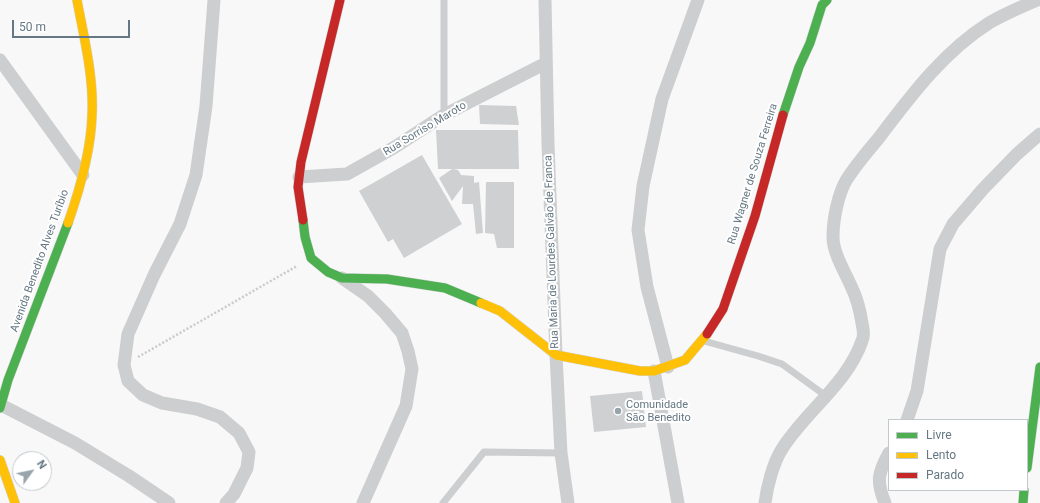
<!DOCTYPE html>
<meta charset="utf-8">
<style>
body{margin:0}
#map{position:relative;width:1040px;height:503px;overflow:hidden;background:#f8f8f8;font-family:Roboto,sans-serif}
canvas{display:block}
.legend{position:absolute;left:888px;top:419px;width:140px;height:72px;box-sizing:border-box;background:#fff;border:1px solid #c1c9cd;margin:0;padding:5px 7px;list-style:none;font-size:12px;color:#647782}
.legend li{display:flex;align-items:center;gap:8px;height:20px}
.legend b{width:20px;border:1px solid #c1c9cd}
.north{position:absolute;left:12px;top:451px;width:40px;height:40px;box-sizing:border-box;background:#fff;border:1px solid #c1c9cd;border-radius:50%;rotate:57deg;font-size:11px;font-weight:700;line-height:16px;text-align:center;color:#647782}
.north::after{content:'';display:block;margin:auto;width:14px;height:18px;background:#98a4ab;clip-path:polygon(50% 0,100% 100%,50% 72%,0 100%)}
.scale{position:absolute;left:12px;top:20px;width:118px;height:18px;box-sizing:border-box;border:2px solid #647782;border-top:0;padding-left:5px;font-size:12px;line-height:14px;white-space:nowrap;color:#647782;-webkit-text-stroke:3px #fff;paint-order:stroke}
</style>
<div id="map">
<canvas width="1040" height="503"></canvas>
<ul class="legend">
<li><b style="height:5px;background:#4caf50"></b>Livre</li>
<li><b style="height:5px;background:#ffc107"></b>Lento</li>
<li><b style="height:5px;background:#c62828"></b>Parado</li>
</ul>
<div class="north">N</div>
<div class="scale">50 m</div>
</div>
<script>
const ctx = document.querySelector('canvas').getContext('2d');
ctx.lineJoin = 'round';
function paint(path, color) { ctx.fillStyle = color; ctx.fill(path, 'evenodd'); }
function stroke(path, color, width, dash) { ctx.strokeStyle = color; ctx.lineWidth = width; ctx.lineCap = dash ? 'butt' : 'round'; ctx.setLineDash(dash || []); ctx.stroke(path); }
function drawText(font, color, halo, rows, align = 'center') {
  ctx.font = font + ' Roboto,sans-serif'; ctx.lineWidth = 4; ctx.setLineDash([]); ctx.textBaseline = 'middle'; ctx.strokeStyle = halo; ctx.fillStyle = color; for (const [text, x, y, turn = 0] of rows) {
    ctx.save(); ctx.translate(x, y); ctx.rotate((+turn || 0) * Math.PI / 180); ctx.textAlign = isNaN(turn) ? turn : align; if (halo) ctx.strokeText(text, 0, 0); ctx.fillText(text, 0, 0); ctx.restore();
  }
}
const building = new Path2D(`
 M479 105 516 106 519 125 480 124Z
 M436 130H518L519 169H453L458 170 461 175 474 176V183L479 182 483 233 476 234 473 204H462L463 186 452 201 439 178 452 169H438Z
 M422 155 462 224 404 258 393 239 388 242 359 191Z
 M486 182H514V248H497L494 234 485 233Z
 M642 391 646 427 594 432 590 396Z`);
const path = new Path2D(`
 M138 357 297 266`);
const lane = new Path2D(`
 M444 0V115
 M704 341 758 356 782 364 826 396
 M443 503 484 452 561 453`);
const street = new Path2D(`
 M214 0 206 106 196 175 180 224 154 275 128 334 124 365 128 381 143 395 162 403 197 409 220 417 239 433 249 452 247 468 234 494 226 503
 M545 0 548 144 556 355 561 453 568 503
 M0 60 83 175
 M299 177 347 174 395 147 444 115 546 63
 M342 278 368 296 385 313 402 333 408 351 412 369 406 406 363 503
 M668 367 647 287 638 230 643 186 662 99 698 0
 M654 371 678 503
 M1 405 75 443 129 476 169 503
 M907 420 917 391 940 249 953 224 983 189 1017 154 1040 134
 M765 503C767 487 773 463 782 449 806 411 847 384 862 341 865 335 863 329 862 323 860 310 857 298 851 286 845 272 833 253 833 237 833 220 838 193 847 179 856 165 867 152 878 139 910 97 943 52 989 23 1004 14 1021 7 1037 0
 M885 503C876 481 878 473 889 453`);
const fast = new Path2D(`
 M783 115 799 67 810 43 822 5 827 0
 M303 220 305 237 311 258 328 272 342 278 387 279 445 288 481 303
 M0 408 8 380 68 223
 M1027 468 1040 367
 M1023 503 1024 490`);
const slow = new Path2D(`
 M68 223C80 189 91 152 92 115 94 77 84 38 77 0
 M481 303 500 311 556 355 640 371H654L685 360 707 334
 M0 460 15 503`);
const jam = new Path2D(`
 M303 220 298 187 301 162 340 0
 M707 334 723 309 755 216 783 115`);
const markers = [
 [618,411,4,"#98a4ab"]
];
const streetNames = [
 ["Rua Sorriso Maroto",425,129,-31],
 ["Rua Wagner de Souza Ferreira",753,174,-73],
 ["Rua Maria de Lourdes Galvão de Franca",552,252,-92],
 ["Avenida Benedito Alves Turíbio",40,261,-70]
];
const poiNames = [
 ["Comunidade",626,405],
 ["São Benedito",626,418]
];
paint(building, '#ced0d1');
stroke(fast, '#d4d5d6', 10);
stroke(slow, '#d4d5d6', 10);
stroke(jam, '#d4d5d6', 10);
stroke(path, '#cacbcc', 2.5, [2, 2]);
stroke(lane, '#cdcecf', 7);
stroke(street, '#cdcecf', 13);
stroke(fast, '#4caf50', 9);
stroke(slow, '#ffc107', 9);
stroke(jam, '#c62828', 9);
for (const [x, y, r, color] of markers) { const dot = new Path2D(); dot.arc(x, y, r, 0, 2 * Math.PI); ctx.fillStyle = color; ctx.fill(dot); stroke(dot, '#fff', 1.5); }
drawText('11px', '#647782', '#fff', streetNames);
drawText('11px', '#647782', '#fff', poiNames, 'left');
</script>
